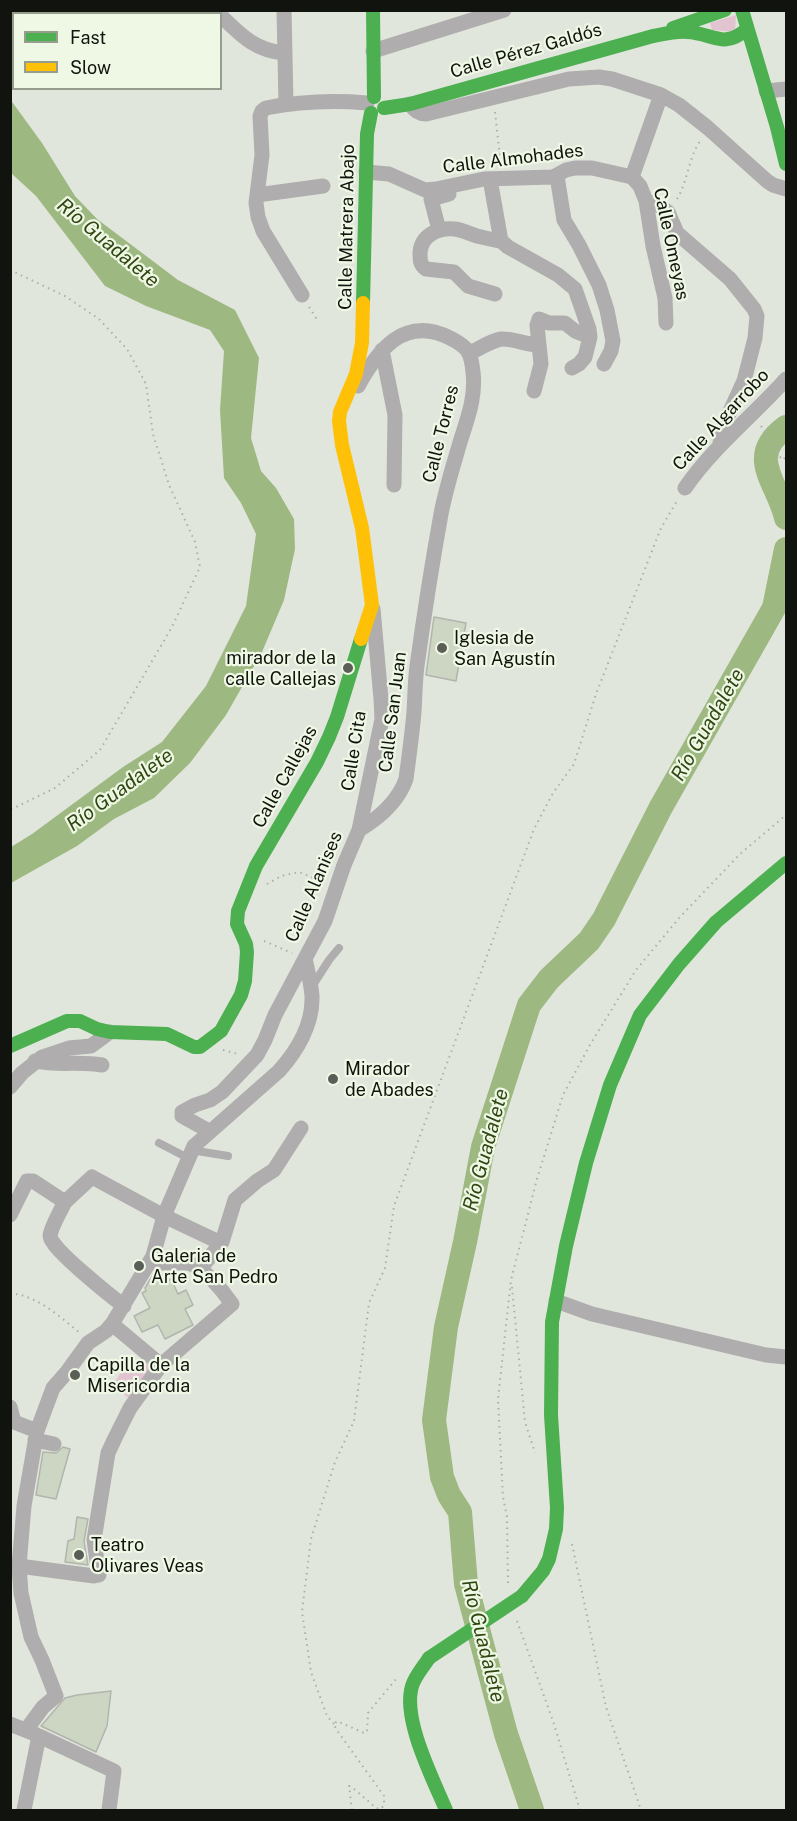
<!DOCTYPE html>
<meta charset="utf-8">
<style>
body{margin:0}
#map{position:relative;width:797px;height:1821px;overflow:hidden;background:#e1e6dc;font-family:"Public Sans",sans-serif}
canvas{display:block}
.frame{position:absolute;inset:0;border:12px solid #11140e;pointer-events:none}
.legend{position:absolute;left:12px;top:12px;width:210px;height:78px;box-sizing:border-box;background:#eef8e5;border:2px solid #969d8f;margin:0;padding:8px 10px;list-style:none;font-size:18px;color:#11140e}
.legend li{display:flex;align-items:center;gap:12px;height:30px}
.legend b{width:30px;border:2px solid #969d8f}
</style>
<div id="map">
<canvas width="797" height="1821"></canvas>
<div class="frame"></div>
<ul class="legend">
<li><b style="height:8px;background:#4caf50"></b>Fast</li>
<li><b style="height:8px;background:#ffc107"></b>Slow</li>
</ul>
</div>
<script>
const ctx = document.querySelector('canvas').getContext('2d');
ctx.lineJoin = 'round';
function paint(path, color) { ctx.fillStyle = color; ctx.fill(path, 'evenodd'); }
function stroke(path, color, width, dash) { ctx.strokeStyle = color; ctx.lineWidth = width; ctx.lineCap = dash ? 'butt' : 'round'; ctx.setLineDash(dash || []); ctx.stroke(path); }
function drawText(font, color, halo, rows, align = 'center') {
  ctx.font = font + ' "Public Sans",sans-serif'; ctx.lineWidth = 4.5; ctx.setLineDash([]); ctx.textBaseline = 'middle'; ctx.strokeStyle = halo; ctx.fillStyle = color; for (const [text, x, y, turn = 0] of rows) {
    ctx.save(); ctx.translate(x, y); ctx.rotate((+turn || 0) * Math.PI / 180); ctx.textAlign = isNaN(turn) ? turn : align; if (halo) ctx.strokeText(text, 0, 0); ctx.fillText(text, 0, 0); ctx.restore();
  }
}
const green = new Path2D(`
 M736 15 735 32 712 30 710 23Z
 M143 1356 155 1365 130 1399 112 1386 124 1368 131 1373Z`);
const water = new Path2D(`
 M10 99 42 143 75 196 97 219 178 280 235 310 259 358 251 438 261 471 276 488 294 519 295 549 284 600 262 652 226 715 190 763 154 798 114 819 77 846 11 883V847L32 834 123 767 162 742 206 686 246 606 256 534 241 503 224 478 220 410 224 351 210 330 146 306 105 286 36 196 11 173Z`);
const river = new Path2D(`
 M786 427C745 457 778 482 786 518
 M532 1810 506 1734 466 1584 460 1512 449 1495 442 1477 434 1420 446 1327 465 1242 483 1147 529 1005 549 979 589 941 604 919 661 807 774 608 786 549`);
const building = new Path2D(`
 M434 617 466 623 456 681 426 675Z
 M154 1273H161L167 1281 171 1279 178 1294 186 1290 193 1305 185 1309 193 1325 165 1339 158 1325 142 1332 134 1316 150 1308 142 1293 146 1291 145 1288Z
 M63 1447 70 1449 56 1499 36 1495 43 1452 56 1453Z
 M77 1517 88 1519 84 1541 88 1565 65 1562 68 1541 74 1539Z
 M111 1691 107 1726 96 1752 41 1726 65 1698 77 1695Z`);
const path = new Path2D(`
 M495 112 501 166
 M677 199C688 181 688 159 700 141
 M10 270 65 296 99 319 127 349 146 384 153 434 169 485 195 542 200 567 172 627 100 750 55 788 10 810
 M309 307 318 321
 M761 426 782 460 786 457
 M267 884 281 876 299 872 323 882
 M264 941 292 953
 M223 1050 238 1054
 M512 1287 525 1422 535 1453
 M10 1293C38 1296 59 1316 80 1333
 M572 1544 606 1707 641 1810
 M508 1583 507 1517 503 1497 498 1399 511 1280 537 1179 563 1095 591 1043 636 970 680 917 740 854 786 815
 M517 1621 553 1721 580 1810
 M334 1724 327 1716 311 1672 302 1612 311 1539 335 1462 354 1421 369 1303 385 1268 394 1206 534 829 553 793 574 764 596 694 661 528 677 501
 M352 1810 349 1786 352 1787 376 1808 381 1809 384 1805V1796L336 1729 334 1724 337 1721 364 1733 367 1732 368 1713 396 1679`);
const lane = new Path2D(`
 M313 985 329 960 339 948
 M159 1143 188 1158
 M191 1150 228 1156`);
const street = new Path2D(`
 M284 10 286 104
 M149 14 152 10
 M220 15C241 35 254 50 284 53
 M373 51 504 10
 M766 91 786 89
 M410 104C414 110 418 114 426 114L569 79 599 77 612 79 661 95 679 105 708 128 767 181 773 185 786 189
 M366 172 389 174 425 190 436 189 484 179 553 177 566 170 575 168H592L632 177
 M557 176 564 220 579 245 599 285 607 310 613 341 611 351 604 364
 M632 177 640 186 646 201 653 246 665 298 666 323
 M632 177 661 95
 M490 179 501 241 508 247 558 275 575 289 589 329 590 337 585 357 579 364 572 368
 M257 195 323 186
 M646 201 657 204 668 212 677 233 730 279 754 309 757 316 755 338 744 381 721 431 720 445
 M439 230 431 199 449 194
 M495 294 468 286 454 272 426 269C420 265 420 260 420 253 421 235 439 227 455 229 463 230 470 234 477 236 485 238 493 240 501 241
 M302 295 263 231 258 217 256 203 262 155 260 116 262 111 266 108C302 101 332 100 367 103
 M382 350 395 415 394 485
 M470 353C479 349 490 341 501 339 513 338 526 345 539 345
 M358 386C378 350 404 315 450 338 468 347 471 352 473 372 476 396 468 417 461 439 454 463 446 488 441 514 432 564 424 615 417 666 415 681 415 696 414 712 412 734 409 757 406 779 398 802 379 818 359 830
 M534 391 541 364 537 325 539 319 549 323H565L575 331 590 337
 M685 488C713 447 753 416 786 379
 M35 1061C58 1066 79 1061 102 1065
 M10 1087 22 1073 42 1057 69 1048 91 1046 110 1032
 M209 1131 182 1116V1112L195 1105 210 1100 222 1092 257 1055 265 1040 275 1015 325 921 344 865 359 830 382 719 381 699 373 609
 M65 1202C61 1210 51 1227 50 1236 49 1247 112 1297 124 1306
 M10 1215 27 1181H33L65 1202 92 1177 164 1216 221 1243
 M200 1269 222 1242 235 1200 257 1181 274 1170 301 1128
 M556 1301 592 1314 766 1355 786 1357
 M112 1324 161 1365
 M10 1407 14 1422 37 1431
 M35 1440 54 1444
 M19 1566 94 1576 99 1575 94 1540 108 1453 115 1438 130 1408 161 1365 232 1304C223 1291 204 1267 188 1263H150
 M10 1724 35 1734
 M26 1730 43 1707 56 1696 42 1660 31 1637 21 1593 19 1566 24 1506 37 1431 53 1388 67 1372 88 1343 106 1331 112 1324 153 1256 164 1216 194 1146 279 1071C297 1051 313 1024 312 996 311 983 308 971 305 959
 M24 1810 39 1736 114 1771 109 1810`);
const fast = new Path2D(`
 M373 10 374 97
 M742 10 777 127 786 164
 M673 28 725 10
 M384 108 410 104 653 36C664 34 676 31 687 32 713 33 723 50 747 29
 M363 303 367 134 371 113
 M10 1046 67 1021H80L97 1029 110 1032 167 1034 194 1047H200L221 1031 241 995 245 981 247 952 246 944 237 924 238 911 256 866 317 762 329 737 337 717 361 639
 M522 1596 543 1571 549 1559 556 1529 557 1508 551 1415 552 1322 566 1246 586 1163 610 1085 640 1015 679 964 716 922 786 863
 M429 1658C424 1666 415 1676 412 1686 402 1719 433 1779 446 1810`);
const slow = new Path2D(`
 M361 639 372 605 362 528 342 445 339 421 340 412 356 374 362 343 363 303`);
const fastBridge = new Path2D(`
 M429 1658 522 1596`);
const markers = [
 [442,648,6,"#5a5e56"],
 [348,668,6,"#5a5e56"],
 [333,1079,6,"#5a5e56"],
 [139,1266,6,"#5a5e56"],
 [75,1375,6,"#5a5e56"],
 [79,1555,6,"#5a5e56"]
];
const streetNames = [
 ["Calle Pérez Galdós",526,51,-16],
 ["Calle Almohades",513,159,-7],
 ["Calle Matrera Abajo",347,227,-89],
 ["Calle Omeyas",671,244,78],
 ["Calle Algarrobo",721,420,-47],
 ["Calle Torres",441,434,-76],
 ["Calle San Juan",393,712,-83],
 ["Calle Cita",354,751,-81],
 ["Calle Callejas",285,777,-61],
 ["Calle Alanises",314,887,-67]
];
const poiNames = [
 ["Iglesia de",454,638],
 ["San Agustín",454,659],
 ["mirador de la",336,658,"right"],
 ["calle Callejas",336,679,"right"],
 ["Mirador",345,1069],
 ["de Abades",345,1090],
 ["Galeria de",151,1256],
 ["Arte San Pedro",151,1277],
 ["Capilla de la",87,1365],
 ["Misericordia",87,1386],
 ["Teatro",91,1545],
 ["Olivares Veas",91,1566]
];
const waterNames = [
 ["Río Guadalete",108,243,40],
 ["Río Guadalete",708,725,-60],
 ["Río Guadalete",120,790,-36],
 ["Río Guadalete",486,1150,-75],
 ["Río Guadalete",483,1641,76]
];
paint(green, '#e2c4d0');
paint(water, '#9eb882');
stroke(river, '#9eb882', 24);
paint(building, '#ccd6c2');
stroke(building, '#b1b5ad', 1.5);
stroke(path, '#adadab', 2, [1.5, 4.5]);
stroke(lane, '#afadad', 8);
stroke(street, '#afadad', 15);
stroke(fast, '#4caf50', 14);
stroke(slow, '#ffc107', 14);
stroke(fastBridge, '#4caf50', 14);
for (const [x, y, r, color] of markers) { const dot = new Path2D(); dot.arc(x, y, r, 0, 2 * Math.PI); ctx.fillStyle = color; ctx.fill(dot); stroke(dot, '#eef8e5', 2); }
drawText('18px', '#11140e', '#eef8e5', streetNames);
drawText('18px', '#11140e', '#eef8e5', poiNames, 'left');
drawText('italic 20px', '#314712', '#eef8e5', waterNames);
</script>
